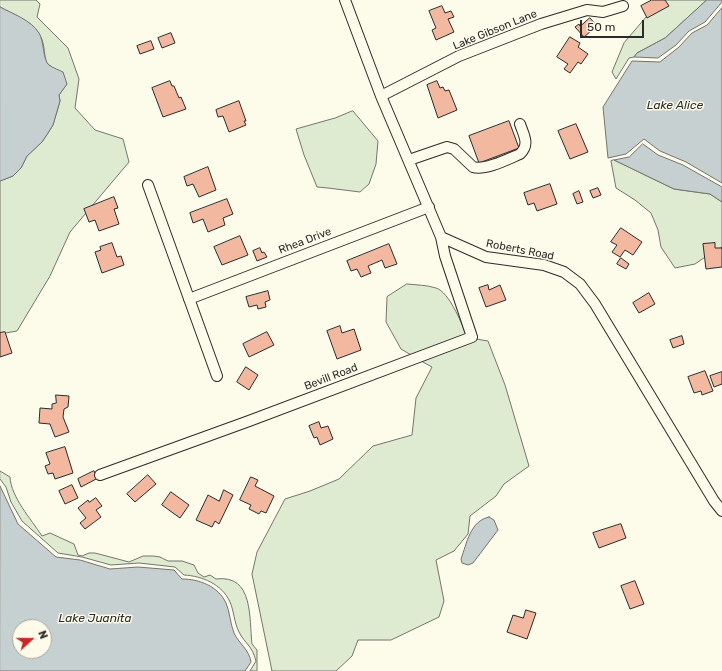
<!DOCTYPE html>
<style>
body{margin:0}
#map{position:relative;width:722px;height:671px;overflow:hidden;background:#fdfbea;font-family:Rubik,sans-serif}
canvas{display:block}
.north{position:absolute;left:12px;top:619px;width:40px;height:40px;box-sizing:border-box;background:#fdfbea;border:1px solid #a9a89e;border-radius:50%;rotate:69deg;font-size:11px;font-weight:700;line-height:16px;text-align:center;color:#2b2b2b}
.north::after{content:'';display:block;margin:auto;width:14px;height:18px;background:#c62828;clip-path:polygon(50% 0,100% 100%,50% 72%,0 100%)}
.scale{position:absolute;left:580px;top:20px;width:64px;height:18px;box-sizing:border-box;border:2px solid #2b2b2b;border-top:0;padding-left:5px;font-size:12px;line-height:14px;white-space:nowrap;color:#2b2b2b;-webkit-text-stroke:3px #fdfbea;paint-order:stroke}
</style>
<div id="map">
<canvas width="722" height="671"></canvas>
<div class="north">N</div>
<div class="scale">50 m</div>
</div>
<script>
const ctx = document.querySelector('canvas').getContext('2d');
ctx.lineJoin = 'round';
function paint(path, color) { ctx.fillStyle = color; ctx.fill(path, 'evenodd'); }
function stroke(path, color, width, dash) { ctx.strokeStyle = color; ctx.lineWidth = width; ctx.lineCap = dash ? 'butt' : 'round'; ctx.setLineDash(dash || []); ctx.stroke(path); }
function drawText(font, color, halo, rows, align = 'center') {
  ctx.font = font + ' Rubik,sans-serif'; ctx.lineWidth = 3; ctx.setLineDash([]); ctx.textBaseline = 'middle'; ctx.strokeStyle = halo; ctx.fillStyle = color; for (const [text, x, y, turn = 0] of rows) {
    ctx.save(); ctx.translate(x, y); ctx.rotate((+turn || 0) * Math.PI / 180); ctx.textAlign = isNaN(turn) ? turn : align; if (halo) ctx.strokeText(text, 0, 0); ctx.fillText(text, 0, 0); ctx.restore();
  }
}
const green = new Path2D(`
 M0 0H36L40 4 37 17 68 48 79 79 75 108 95 130 123 139 129 162 70 232 50 276 17 331 0 334V181L13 176 21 168 27 156 42 142 48 133 53 125 60 101 59 95 67 84 51 66 48 65C44 58 45 51 43 43 38 23 16 16 0 7Z
 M661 0H707L665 38 637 53 634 57 629 58 616 79 612 72 624 43Z
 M353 111 378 141 376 164 369 184 360 192 328 188 317 187 304 155 296 129 335 118Z
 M614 160 674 189 710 194 722 202V247L714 251 695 264 675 268 661 247 658 230 651 213 635 200 616 188 611 161Z
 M407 284C416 285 427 285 436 288 449 292 461 322 466 334L411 355 401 349 386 322 387 297Z
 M476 339 488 341 505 385 529 466 504 484 496 496 470 516 468 534 454 551 436 560 444 601 439 617 391 640H358L352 656 336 671H272L252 574 257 552 285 499 310 491 339 479 373 446 412 435 416 398 432 367 421 361Z
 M0 471 10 477C11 497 31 519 42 536L50 533 74 544 78 555 82 556 89 553H95L129 562 143 556H153L160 557 168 561H182L194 565 198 573 204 577 210 575 216 579C254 574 249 619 252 644L257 650V671H250L256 661C252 645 245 644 239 632 234 622 234 611 230 602 222 584 202 576 184 575L175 567 139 563 111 565 82 557 58 553 22 521 11 502 6 487 0 479Z`);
const water = new Path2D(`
 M707 0H722V2L705 22 689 31 676 45 658 58 634 57 637 53 665 38Z
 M0 7C13 14 31 20 39 33 44 41 43 61 49 65 53 68 59 70 63 72L67 84 59 95 60 101 53 125 48 133 42 142 27 156 21 168 13 176 0 181Z
 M722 8V183L686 162 660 151 644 139 626 154 608 158 603 107 632 61 660 62 679 47 692 33 707 25Z
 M643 144 658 155 683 165 722 187V202L710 194 674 189 614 160 629 157Z
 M0 486 18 524 56 557 80 560 110 569 138 567 174 570 182 579C199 579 218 586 226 603 230 612 230 623 234 633 239 644 249 649 251 662L245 671H0ZM20 627H44V651H20Z
 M489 517 494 520 498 530 473 563 468 565 462 563 461 559C467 543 470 521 489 517Z`);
const building = new Path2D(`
 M652 0H665L669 6 647 18 641 6Z
 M442 6 445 13 451 11 454 17 448 19 454 32 436 40 432 30 436 28 429 11Z
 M590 18 597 26 584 37 575 27 579 24 580 26Z
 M171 33 175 43 162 48 158 38Z
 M570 37 580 43 578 47 588 54 581 64 578 62 570 73 564 69 568 64 557 57Z
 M151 41 154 49 140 54 137 46Z
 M170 81 172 86H174L179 98 181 97 186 109 163 117 152 88Z
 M437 81 440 88 443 87 445 91 449 90 457 110 438 118 427 85Z
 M239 101 246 121H244L246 125 229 132 223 116 218 117 216 110Z
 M509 121 519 148 479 163 469 136Z
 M576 124 588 152 570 159 558 131Z
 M208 167 216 190 199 197 193 184 187 186 184 177Z
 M550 184 557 204 537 211 534 203 528 205 524 193Z
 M598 188 601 195 593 198 590 191Z
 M579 191 583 202 577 204 573 194Z
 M114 197 118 208 114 209 119 224 99 231 95 220 89 222 84 209Z
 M227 199 233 214 223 218 225 225 208 232 203 219 193 223 190 213Z
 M621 228 642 242 633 255 625 250 620 257 612 252 617 245 611 242Z
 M240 236 248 255 222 265 214 247Z
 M112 243 117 257 121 256 124 265 102 273 95 252 101 250 100 247Z
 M715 243V248H722V267L706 269 703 244Z
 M389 244 397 264 385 268 382 260 368 266 371 273 361 277 357 269 351 271 347 261Z
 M260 248 262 253 264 252 267 257 257 261 253 251Z
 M621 258 629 264 626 269 617 264Z
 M488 285 489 290 500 285 506 300 486 307 479 288Z
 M268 291 270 300 265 302 266 307 258 309 257 305 249 307 246 297Z
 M649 293 655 304 639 313 633 303Z
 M340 326 342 333 354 329 361 350 337 359 327 331Z
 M5 332 12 353 0 357V333Z
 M267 332 274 345 249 357 243 344Z
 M682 336 684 344 673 348 670 340Z
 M246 367 258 375 249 390 237 382Z
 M705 371 713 391 702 395 701 391 694 393 688 377Z
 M722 372V384L714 387 710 376Z
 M56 395 69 396 68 407 64 409 63 417 69 432 55 437 50 424 39 423 40 408 52 409V404L56 403Z
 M319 422 321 428 328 426 333 439 320 445 317 437 314 438 309 426Z
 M65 447 73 473 55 479 53 473 48 474 45 466 50 464 46 453Z
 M94 471 98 478 81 487 78 479Z
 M148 475 156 484 135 502 127 494Z
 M251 477 258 480 255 486 274 496 266 513 261 511 259 514 249 509 251 505 240 500Z
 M72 485 78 498 65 504 59 491Z
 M224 490 233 495 219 524 215 521 212 527 196 520 208 495 219 501Z
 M171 492 189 505 180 518 162 505Z
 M96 498 102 506 96 510 101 517 85 529 80 523 86 518 78 508 88 500 89 502Z
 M621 524 626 538 599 548 593 533Z
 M635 581 644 604 630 609 621 586Z
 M526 610 536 613 527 639 507 632 513 615 523 618Z`);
const minor = new Path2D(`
 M345 0 381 96 441 237 486 257 544 265 564 272 580 284 595 304 714 501 722 511
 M381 96 459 56 541 24 587 10 603 12 623 6
 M409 160 447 147 454 149 473 167C485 171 508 159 520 154 530 144 524 136 520 124
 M148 185 217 376
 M189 299 429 207
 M100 475 249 421 472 337 445 256 441 237`);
const streetNames = [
 ["Lake Gibson Lane",495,30,-22],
 ["Rhea Drive",305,241,-21],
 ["Roberts Road",520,250,11],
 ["Bevill Road",331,377,-21]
];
const waterNames = [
 ["Lake Alice",675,106],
 ["Lake Juanita",95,619]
];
paint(green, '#deebd1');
stroke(green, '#74746e', 1);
paint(water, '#c7d0d0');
stroke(water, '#74746e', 1);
paint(building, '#f2b8a0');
stroke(building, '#2b2b2b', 1);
stroke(minor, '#2b2b2b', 12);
stroke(minor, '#fdfbea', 10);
drawText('11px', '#2b2b2b', '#fdfbea', streetNames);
drawText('italic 12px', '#2b2b2b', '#fdfbea', waterNames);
</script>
